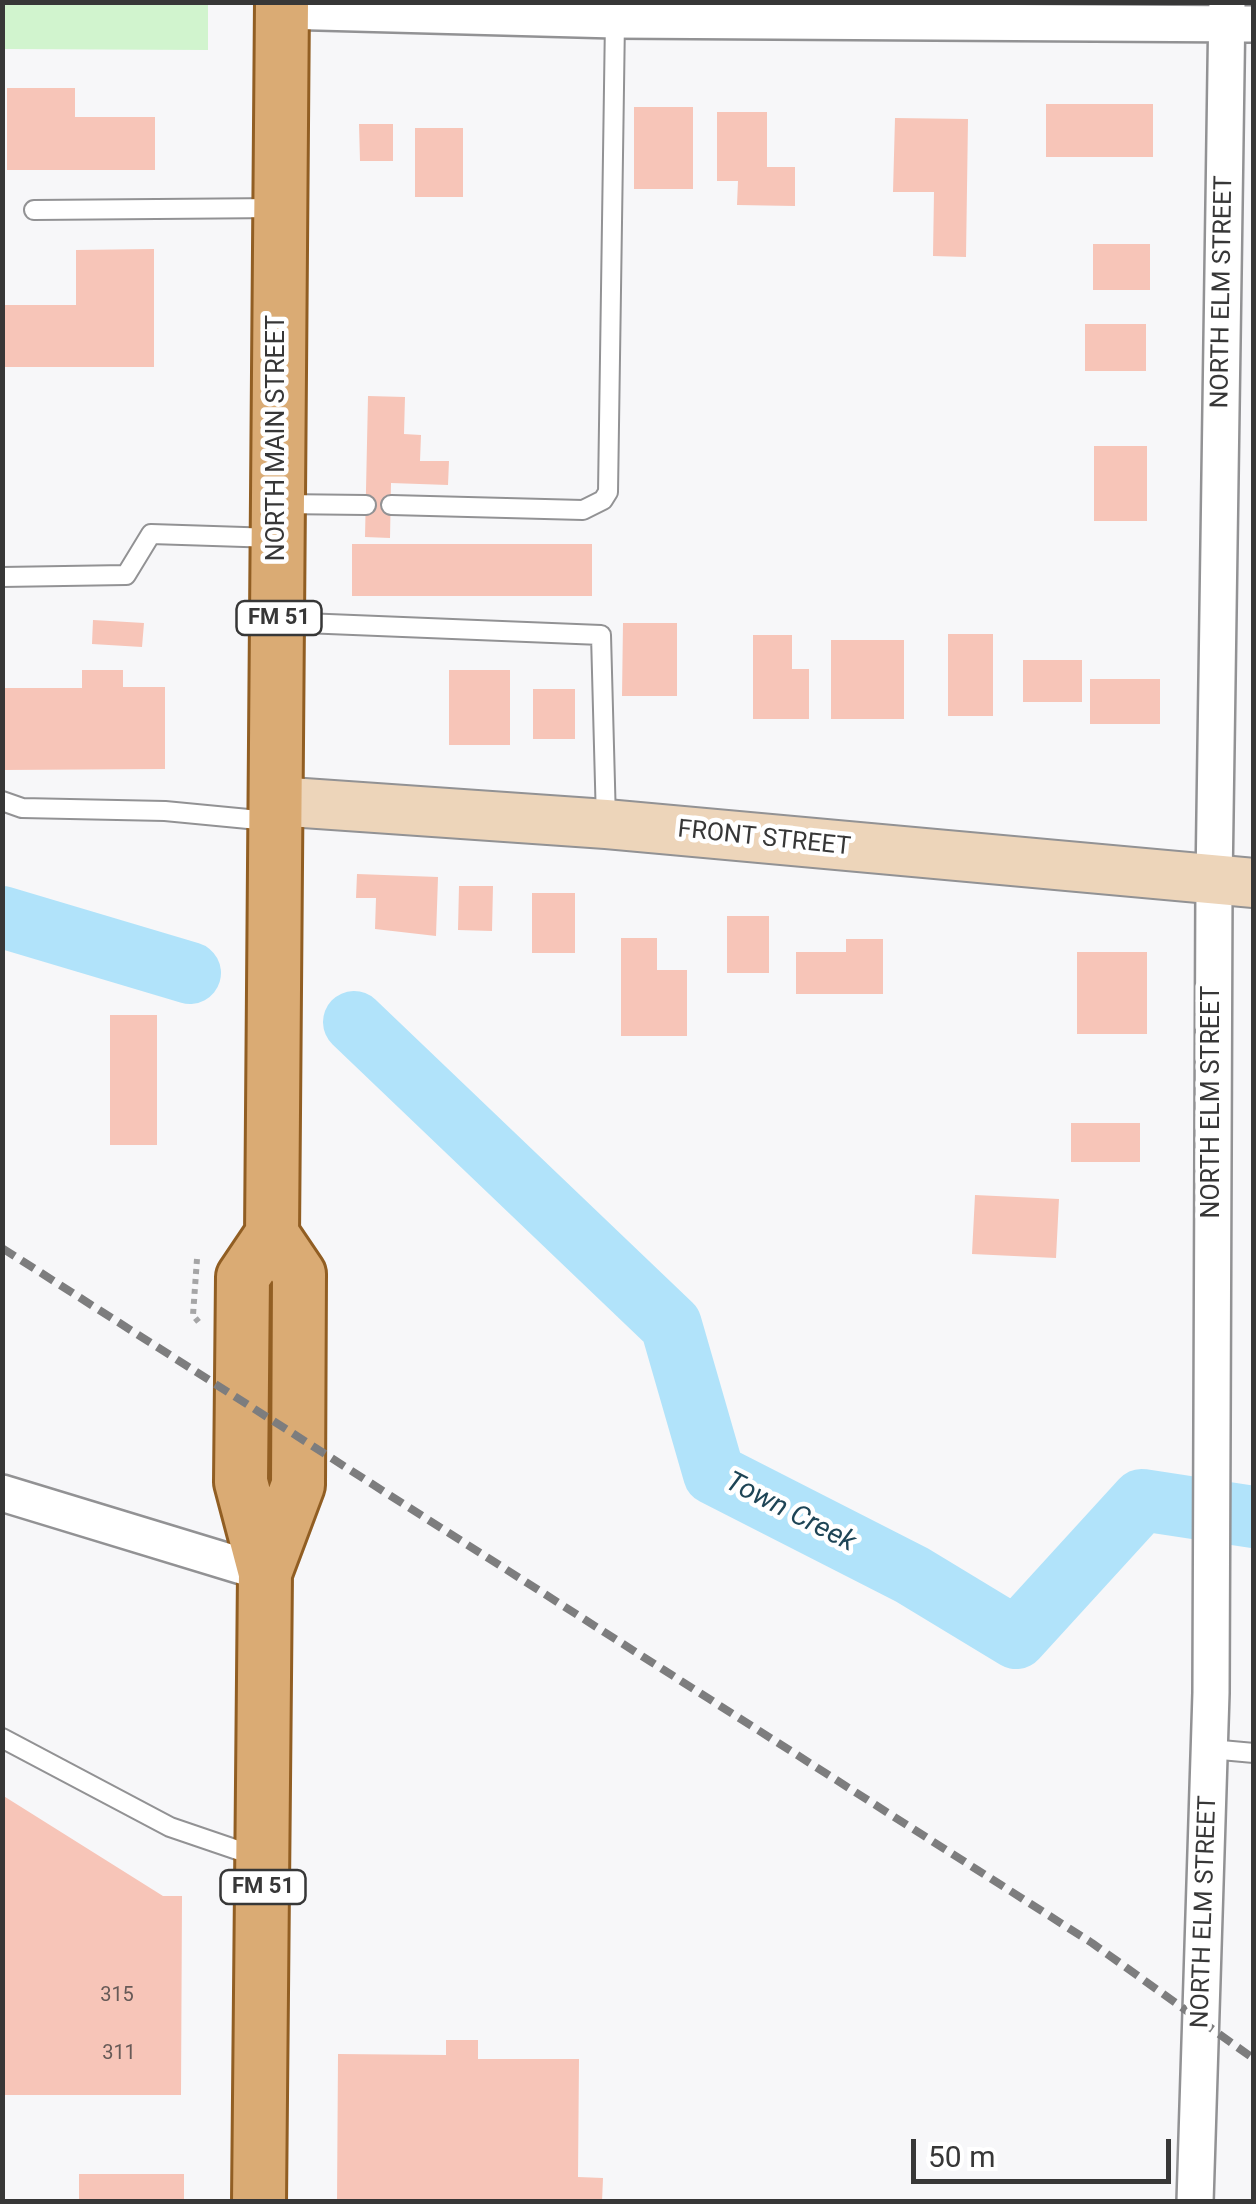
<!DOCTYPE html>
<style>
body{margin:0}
#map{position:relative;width:1256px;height:2204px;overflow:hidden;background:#f7f7f9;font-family:Roboto,sans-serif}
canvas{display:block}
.frame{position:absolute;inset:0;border:5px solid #373737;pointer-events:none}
.scale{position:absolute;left:911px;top:2139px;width:260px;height:45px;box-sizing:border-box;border:5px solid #373737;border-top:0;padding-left:12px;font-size:30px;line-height:35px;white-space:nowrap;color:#373737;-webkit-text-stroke:8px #fff;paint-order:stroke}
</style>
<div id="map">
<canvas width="1256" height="2204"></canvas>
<div class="frame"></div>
<div class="scale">50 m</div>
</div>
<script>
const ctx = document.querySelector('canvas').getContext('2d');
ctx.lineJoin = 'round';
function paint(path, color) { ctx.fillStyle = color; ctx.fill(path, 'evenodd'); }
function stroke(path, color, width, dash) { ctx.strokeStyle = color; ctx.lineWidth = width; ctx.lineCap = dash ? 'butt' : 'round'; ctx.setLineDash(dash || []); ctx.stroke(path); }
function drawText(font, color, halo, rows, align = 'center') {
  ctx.font = font + ' Roboto,sans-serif'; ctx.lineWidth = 9; ctx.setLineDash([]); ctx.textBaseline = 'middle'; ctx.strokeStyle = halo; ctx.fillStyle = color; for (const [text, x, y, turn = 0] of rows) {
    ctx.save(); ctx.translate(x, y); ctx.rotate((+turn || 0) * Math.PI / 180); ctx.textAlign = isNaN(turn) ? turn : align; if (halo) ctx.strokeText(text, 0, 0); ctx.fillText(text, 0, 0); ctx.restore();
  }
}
const green = new Path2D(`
 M3 2 208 3V50L3 49Z`);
const river = new Path2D(`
 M2 917 190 973
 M354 1022 671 1325 714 1474 912 1575 1016 1638 1142 1500 1254 1517`);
const building = new Path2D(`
 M7 88H75V117H155V170H7Z
 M1046 104H1153V157H1046Z
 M634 107H693V189H634Z
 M717 112H767V167H795V206L737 205 738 181H717Z
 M895 118 968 119 966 257 933 256 934 192H893Z
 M359 124H393V161H360Z
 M415 128H463V197H415Z
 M1093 244H1150V290H1093Z
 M154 249V367H2V305H76V250Z
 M1085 324H1146V371H1085Z
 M368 396 405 397 404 434 421 435 420 461H449L448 485 391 483 390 538 365 537Z
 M1094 446H1147V521H1094Z
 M352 544H592V596H352Z
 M93 620 144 623 142 647 92 644Z
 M623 623H677V696H622Z
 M948 634H993V716H948Z
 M753 635H792V669H809V719H753Z
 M831 640H904V719H831Z
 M1023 660H1082V702H1023Z
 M82 670H123V687H165V769L2 770V688H82Z
 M449 670H510V745H449Z
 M1090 679H1160V724H1090Z
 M533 689H575V739H533Z
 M357 874 438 877 436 936 375 929 376 898H356Z
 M459 886H493L492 931 458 930Z
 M532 893H575V953H532Z
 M727 916H769V973H727Z
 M621 938H657V970H687V1036H621Z
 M846 939H883V994H796V952H846Z
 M1077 952H1147V1034H1077Z
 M110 1015H157V1145H110Z
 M1071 1123H1140V1162H1071Z
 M975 1195 1059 1199 1056 1258 972 1254Z
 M2 1795 163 1896H182L181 2095H2Z
 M446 2040H478V2059H579L578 2177 603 2178 602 2202H337L338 2054 446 2055Z
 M79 2174H184V2202H79Z`);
const path = new Path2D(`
 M197 1259 193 1315 201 1325`);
const lane = new Path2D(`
 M34 210 279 208
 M281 504 366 505
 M391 505 583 510 603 500 608 492 615 20
 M2 577 126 575 151 534 275 538
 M279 622 601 635 606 821
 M2 801 22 808 165 811 269 821
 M2 1738 170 1827 258 1857
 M1210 1749 1254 1753`);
const street = new Path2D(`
 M282 11 615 20 1254 24
 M2 1493 265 1573
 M1195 2202 1211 1693 1214 882 1227 2`);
const secondary = new Path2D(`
 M275 801 606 824 1254 883`);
const primary = new Path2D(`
 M265 1573 298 1485 299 1274 272 1234 282 2
 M259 2202 265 1573 241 1482 243 1277 272 1234`);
const rail = new Path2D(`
 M2 1248 1092 1943 1254 2059`);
const numberNames = [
 ["315",117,1996],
 ["311",119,2054]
];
const shields = [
 [279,618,85],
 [263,1887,85]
];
const shieldNames = [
 ["FM 51",279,618],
 ["FM 51",263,1887]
];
const streetNames = [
 ["NORTH ELM STREET",1223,292,-89],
 ["NORTH MAIN STREET",278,438,-90],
 ["FRONT STREET",764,839,6],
 ["NORTH ELM STREET",1213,1102,-90],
 ["NORTH ELM STREET",1205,1912,-88]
];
const waterNames = [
 ["Town Creek",790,1513,27]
];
paint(green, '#d1f4ce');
stroke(river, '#b1e3fa', 62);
paint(building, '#f7c5b8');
stroke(lane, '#929294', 22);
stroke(street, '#929294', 40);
stroke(secondary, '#929294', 52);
stroke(primary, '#915e23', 58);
stroke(path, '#a5a5a6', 6, [5, 5]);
stroke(lane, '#fff', 18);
stroke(street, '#fff', 35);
stroke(secondary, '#edd5ba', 48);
stroke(primary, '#daab74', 52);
stroke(rail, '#7d7d7e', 8, [15, 8]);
drawText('20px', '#675a57', null, numberNames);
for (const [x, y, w] of shields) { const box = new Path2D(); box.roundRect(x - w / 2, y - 17, w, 34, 8); ctx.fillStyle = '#fff'; ctx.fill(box); stroke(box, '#373737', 2.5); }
drawText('bold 22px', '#373737', null, shieldNames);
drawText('25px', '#373737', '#fff', streetNames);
drawText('italic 28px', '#1e4556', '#fff', waterNames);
</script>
